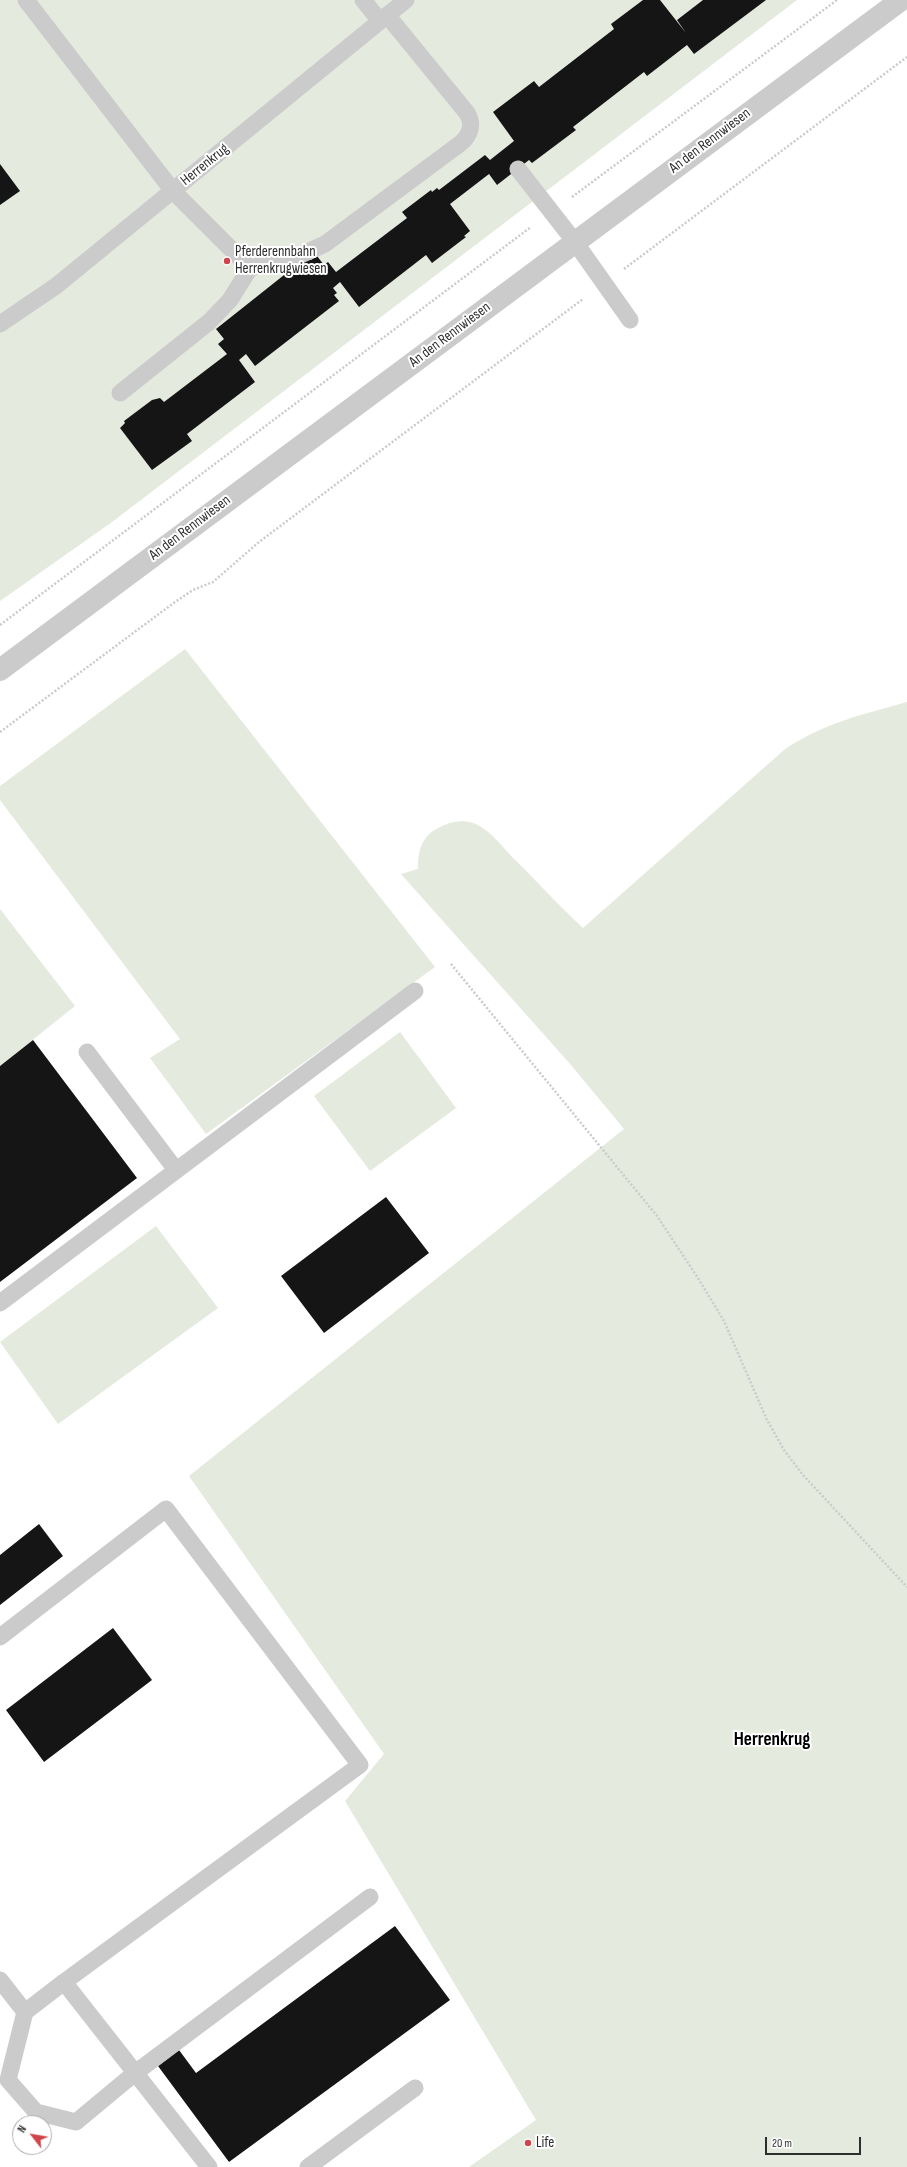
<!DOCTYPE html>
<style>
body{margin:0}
#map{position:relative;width:907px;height:2167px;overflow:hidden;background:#fff;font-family:"Sofia Sans Condensed",sans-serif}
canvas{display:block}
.north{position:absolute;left:12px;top:2115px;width:40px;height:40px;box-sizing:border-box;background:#fff;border:1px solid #ababab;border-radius:50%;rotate:301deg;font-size:11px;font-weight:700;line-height:16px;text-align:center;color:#2e2e2e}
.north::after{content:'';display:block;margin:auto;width:14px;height:18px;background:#d0454c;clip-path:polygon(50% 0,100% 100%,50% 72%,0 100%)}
.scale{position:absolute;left:765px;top:2137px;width:96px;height:18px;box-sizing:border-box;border:2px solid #2e2e2e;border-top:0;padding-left:5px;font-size:12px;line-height:14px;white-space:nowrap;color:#2e2e2e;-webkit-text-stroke:3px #fff;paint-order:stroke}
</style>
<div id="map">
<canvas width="907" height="2167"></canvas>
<div class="north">N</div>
<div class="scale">20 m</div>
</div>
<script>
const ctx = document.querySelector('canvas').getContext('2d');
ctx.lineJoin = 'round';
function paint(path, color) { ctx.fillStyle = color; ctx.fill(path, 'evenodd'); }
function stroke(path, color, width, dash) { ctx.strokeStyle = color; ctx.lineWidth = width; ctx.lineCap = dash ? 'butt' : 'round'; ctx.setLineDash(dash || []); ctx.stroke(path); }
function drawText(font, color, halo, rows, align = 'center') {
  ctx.font = font + ' "Sofia Sans Condensed",sans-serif'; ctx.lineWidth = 4; ctx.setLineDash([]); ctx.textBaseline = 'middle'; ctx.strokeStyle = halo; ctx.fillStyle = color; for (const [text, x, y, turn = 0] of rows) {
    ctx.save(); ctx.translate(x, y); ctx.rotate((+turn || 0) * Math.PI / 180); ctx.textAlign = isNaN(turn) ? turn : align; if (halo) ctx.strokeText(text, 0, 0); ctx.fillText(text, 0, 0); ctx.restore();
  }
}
const green = new Path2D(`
 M0 0H797L112 522 0 601Z
 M185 649 435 967 206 1134 150 1058 180 1039 0 800V786Z
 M907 702V2167H469L536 2120 345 1801 384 1754 189 1476 624 1129 571 1065 401 874 418 869C418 851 421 837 438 828 449 822 461 819 473 823 488 828 502 846 512 857 536 880 559 906 583 928L784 750C821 724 864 714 907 702Z
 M0 909 75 1006 0 1066Z
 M400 1032 456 1108 370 1171 314 1096Z
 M156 1226 218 1308 58 1424 0 1342Z`);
const building = new Path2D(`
 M643 0H660L686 33 677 20 703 0H766L694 54 687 45 647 76 644 72 573 127 576 130 532 163 529 160 497 185 489 174 450 204 470 231 464 236 466 237 432 263 426 255 359 307 340 282 333 288 337 293 334 295 339 301 255 366 246 354 239 360 255 382 187 434 192 441 152 470 120 428 125 423 124 421 152 400 160 398 164 402 227 354 218 344 224 339 216 329 308 256 311 260 317 256 324 265 328 262 336 272 407 218 402 212 431 190 432 192 437 188 439 190 485 155 490 160 514 141 493 112 534 81 539 87 614 29 611 24Z
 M0 164 20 191 0 205Z
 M33 1040 137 1178 0 1282V1066Z
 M386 1197 429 1253 324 1333 281 1276Z
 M39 1524 63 1556 0 1605V1555Z
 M113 1628 152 1680 44 1762 6 1710Z
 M395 1926 450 2000 229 2162 158 2066 179 2050 196 2073Z`);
const path = new Path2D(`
 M572 197 837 0
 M624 269 907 57
 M0 625 531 227
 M0 732 175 602 193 590 213 582 259 542 583 299
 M451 964 657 1216 698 1278 724 1321 767 1420 784 1450 803 1475 907 1587`);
const service = new Path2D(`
 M26 0 173 191 250 268
 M363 0 380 21
 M518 169 575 242 630 320
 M0 324 56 286 406 0
 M120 393 209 322 230 300 250 268 294 258 325 244 461 143C470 135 474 124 467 113L387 15
 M87 1052 176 1170
 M0 1303 415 991
 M0 1637 166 1509 360 1765 64 1982
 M0 1980 25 2012 64 1982 209 2167
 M25 2012 8 2080 36 2112 76 2122 135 2073 370 1897
 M308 2167 415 2088`);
const minor = new Path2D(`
 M0 670 901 0`);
const markers = [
 [227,261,4,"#d0454c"],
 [528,2143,4,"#d0454c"]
];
const streetNames = [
 ["An den Rennwiesen",710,141,-37],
 ["Herrenkrug",205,165,-39],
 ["An den Rennwiesen",450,335,-37],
 ["An den Rennwiesen",190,528,-37]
];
const poiNames = [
 ["Pferderennbahn",235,252],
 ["Herrenkrugwiesen",235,269],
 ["Life",536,2143]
];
const districtNames = [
 ["Herrenkrug",772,1740]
];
paint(green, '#e4eade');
paint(building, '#151515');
stroke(path, '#cbcbcb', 2.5, [2, 2]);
stroke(service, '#cbcbcb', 17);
stroke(minor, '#cbcbcb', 22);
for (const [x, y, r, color] of markers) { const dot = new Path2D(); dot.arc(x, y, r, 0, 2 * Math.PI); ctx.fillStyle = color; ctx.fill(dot); stroke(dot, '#fff', 1.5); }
drawText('15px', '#2e2e2e', '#fff', streetNames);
drawText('15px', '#2e2e2e', '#fff', poiNames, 'left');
drawText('bold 19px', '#000', '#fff', districtNames);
</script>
